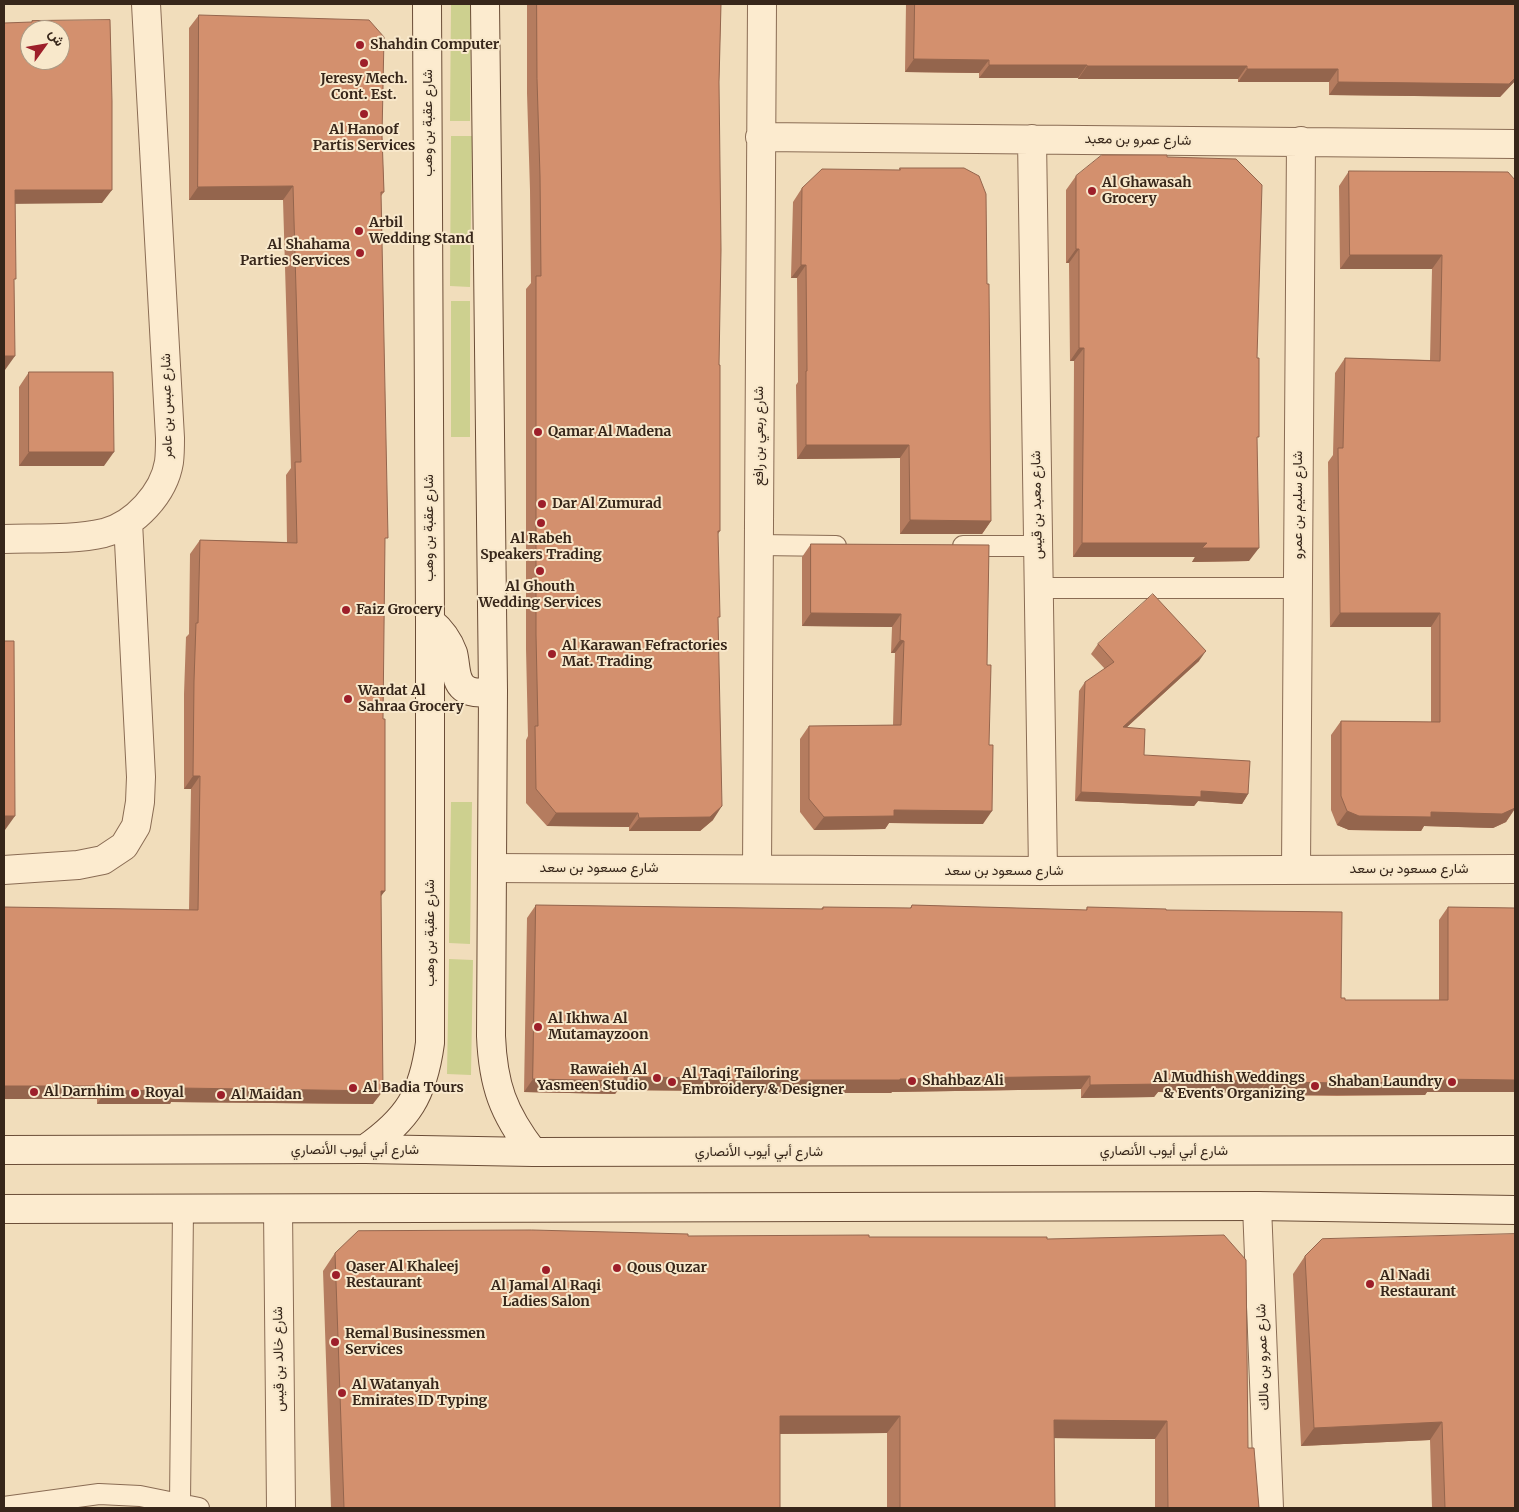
<!DOCTYPE html>
<meta charset="utf-8">
<style>
body{margin:0}
#map{position:relative;width:1519px;height:1512px;overflow:hidden;background:#f1ddbb;font-family:Merriweather,Vazirmatn,serif}
canvas{display:block}
.frame{position:absolute;inset:0;border:5px solid #37261a;pointer-events:none}
.north{position:absolute;left:20px;top:20px;width:50px;height:50px;box-sizing:border-box;background:#f8e8cb;border:1px solid #ab9a84;border-radius:50%;rotate:58deg;font-size:14px;font-weight:700;line-height:20px;text-align:center;color:#37261a}
.north::after{content:'';display:block;margin:auto;width:18px;height:22px;background:#9d1f2a;clip-path:polygon(50% 0,100% 100%,50% 72%,0 100%)}
</style>
<div id="map">
<canvas width="1519" height="1512"></canvas>
<div class="frame"></div>
<div class="north">ش</div>
</div>
<script>
const ctx = document.querySelector('canvas').getContext('2d');
ctx.lineJoin = 'round';
function paint(path, color) { ctx.fillStyle = color; ctx.fill(path, 'evenodd'); }
function stroke(path, color, width, dash) { ctx.strokeStyle = color; ctx.lineWidth = width; ctx.lineCap = dash ? 'butt' : 'round'; ctx.setLineDash(dash || []); ctx.stroke(path); }
function drawText(font, color, halo, rows, align = 'center') {
  ctx.font = font + ' Merriweather,Vazirmatn,serif'; ctx.lineWidth = 4; ctx.setLineDash([]); ctx.textBaseline = 'middle'; ctx.strokeStyle = halo; ctx.fillStyle = color; for (const [text, x, y, turn = 0] of rows) {
    ctx.save(); ctx.translate(x, y); ctx.rotate((+turn || 0) * Math.PI / 180); ctx.textAlign = isNaN(turn) ? turn : align; if (halo) ctx.strokeText(text, 0, 0); ctx.fillText(text, 0, 0); ctx.restore();
  }
}
const green = new Path2D(`
 M451 4H471L470 121H450Z
 M451 136H472L470 287 450 286Z
 M451 301H470V437H451Z
 M451 802H472L470 944 449 943Z
 M449 959 473 960 471 1075 447 1074Z`);
const lane = new Path2D(`
 M758 545 836 546
 M963 546H1038
 M1038 588H1298
 M180 1503 183 1209
 M4 1507 99 1494 140 1496 199 1508`);
const street = new Path2D(`
 M760 137 1515 144
 M1032 139 1043 871
 M4 539C36 538 73 540 104 533 135 525 164 493 169 462 170 454 170 446 170 438L146 4
 M492 868 1043 871 1515 869
 M757 869 762 4
 M1296 869 1301 141
 M4 870 78 865 103 860 124 846 136 826 140 802 141 777 128 522
 M1257 1206 1269 1508
 M278 1209 281 1508`);
const secondary = new Path2D(`
 M485 4 493 691 491 1036C493 1085 503 1113 533 1152
 M430 621C441 630 448 639 453 653 455 661 455 669 457 676 461 694 478 694 493 691
 M365 1149C408 1119 423 1095 430 1043V621L427 4
 M4 1150 365 1149 533 1152 1515 1150
 M4 1209 1257 1206 1515 1210`);
const wall = new Path2D(`
 M527 4H721L719 82V365L720 531 718 534V620L713 820 700 831H629V827L547 826 526 803V740L528 736 526 649V289L531 283 530 190 527 93Z
 M906 4H1515V81L1500 97 1329 95V82H1238V79H1078V78H979V73L905 72Z
 M199 15 382 136 384 192 381 196 384 542 381 896 373 1104 171 1102 170 1104H97V1099H4V907L189 910 191 789H184V694L186 637 189 634 190 554 200 540 287 542 286 475 291 468 283 200H189V28Z
 M1167 157 1257 358V439L1249 561 1192 562 1195 557H1073L1074 361H1070L1069 263H1066V190L1076 176Z
 M900 168 987 284 991 521 982 534H900V458L797 459 796 385 798 382 797 278H791L793 202 802 188 899 170Z
 M1349 171 1515 180V809L1506 822 1493 828 1424 826 1421 831 1349 830 1337 825 1331 810V735L1341 721 1431 722V627H1330L1328 462 1333 455 1335 373 1345 358 1430 360 1432 269H1340L1339 186Z
 M29 372 104 466H19V387Z
 M811 544 989 545 983 824 889 823 885 829 814 830 800 812V739L809 726 893 725 895 653H891L892 627 802 626V557Z
 M1098 644 1199 661 1126 728 1144 755 1248 794 1242 804 1198 801 1194 806 1075 801 1079 691 1085 682 1105 669 1091 654Z
 M536 905 821 909 823 907 910 908 912 905 1086 910 1087 907 1166 910 1341 998 1345 1000H1439V920L1448 907 1515 908V1092H1427L1425 1095 1337 1096 1258 1095V1093L1158 1092 1154 1097 1081 1098V1089L892 1092 891 1093H722V1091L618 1090 615 1094 524 1092 527 918Z
 M688 1236 1047 1239 1248 1448 1259 1508H1155V1439L1054 1438 1055 1508H887V1433L780 1434V1508H331L323 1271 335 1253Z
 M1305 1256 1515 1508H1432L1430 1440 1301 1446 1293 1274Z`);
const shadedWall = new Path2D(`
 M914 59 989 60 979 73 905 72Z
 M989 65H1087L1078 78H979Z
 M1087 66H1247L1238 79H1078Z
 M1247 69H1338L1329 82H1238Z
 M1515 78V81L1500 97 1329 95 1338 82Z
 M293 186 283 200H189L198 187Z
 M15 190H112L102 203 5 204Z
 M1076 249H1079L1069 263H1066Z
 M1350 255H1442L1432 269H1340Z
 M801 265H806L797 278H791Z
 M1079 348H1084L1074 361H1070Z
 M4 356H15L5 370H4Z
 M806 445H909L900 458 797 459Z
 M29 452H114L104 466H19Z
 M910 520 991 521 982 534H900Z
 M1082 543H1207L1259 548 1249 561 1192 562 1195 557H1073Z
 M811 613 901 614 892 627 802 626Z
 M1340 613H1440L1431 627H1330Z
 M900 640 904 641 895 653H891Z
 M1206 651 1199 661 1116 737 1123 727Z
 M193 776H200L191 789H184Z
 M1201 791 1248 794 1242 804 1198 801 1194 806 1075 801 1081 792Z
 M722 806 713 820 700 831H629L639 818Z
 M1515 808 1506 822 1493 828 1424 826 1421 831 1349 830 1337 825 1347 811 1431 812Z
 M894 810 992 811 983 824 889 823 885 829 814 830 824 817Z
 M556 813H638L629 827 547 826Z
 M4 816H15L5 830H4Z
 M381 891H385L375 904Z
 M1090 1076 1081 1089 892 1092 891 1093H722L731 1080Z
 M624 1077 731 1078 722 1091 618 1090 615 1094 524 1092 533 1079Z
 M1163 1079 1267 1081 1258 1093 1158 1092 1154 1097 1081 1098 1090 1085Z
 M1434 1079 1515 1080V1092H1427L1425 1095H1258L1267 1082Z
 M4 1086H106L97 1099H4Z
 M179 1088 383 1091 373 1104 171 1102 170 1104H97L106 1091Z
 M780 1416H900L887 1433 768 1434Z
 M1054 1420 1167 1421 1155 1439 1041 1438Z
 M1442 1422 1430 1440 1301 1446 1314 1428Z`);
const building = new Path2D(`
 M537 4H721L719 82 721 250 719 365H720V531H718L720 617H718L722 806 710 817 639 818 638 813H556L536 789 535 726H538L536 635V276H541L540 176 537 79Z
 M915 4H1515V78L1509 84 1338 82V69H1247V66H1087V65H989V60L914 59Z
 M199 15 369 20 384 37 382 136 384 192H381L388 538H385L383 719H385V891H381L383 1091 179 1088V1090L106 1091V1086H4V1096V907L198 910 200 776H193L194 681 196 623H198L200 540 297 543 295 462H301L293 186 198 187Z
 M110 20 112 101V190H15L16 279H14L15 356H4V23L32 22V21ZM30 30H60V60H30Z
 M1102 155H1167V157L1236 159 1262 185 1257 358H1259V437H1257L1259 548H1202L1207 543H1082L1084 348H1079V249H1076V176Z
 M900 168H964L979 176 986 194 987 284H989L991 521 910 520 909 445H806V371H807L806 265H801L802 188 822 169 900 170Z
 M1349 171 1508 172 1515 180V808L1502 814 1431 812V817L1359 816 1347 811 1341 796V721L1440 722V613H1340L1338 448H1343L1345 358 1440 361 1442 255H1350Z
 M29 372H113L114 452H29Z
 M811 544 989 545 987 665H991L989 745H993L992 811 894 810V816L824 817 809 799V726L901 725 904 641 900 640 901 614 811 613Z
 M1153 594 1206 651 1123 727 1145 729 1144 755 1250 761 1248 794 1201 791V797L1081 792 1085 682 1114 662 1098 644Z
 M4 641H14L15 816H4Z
 M536 905 823 909V907L911 908 912 905 1087 910V907L1166 909V910L1342 912 1341 998H1345V1000H1448V907L1515 908V1080L1434 1079V1082L1346 1083 1267 1082V1081L1163 1079V1084L1090 1085V1076L900 1079V1080H731V1078L624 1077V1081L533 1079Z
 M532 1230 688 1234V1236L869 1235V1237H1047V1239L1224 1235 1246 1260 1248 1448H1254L1259 1508H1168L1167 1421 1054 1420 1055 1508H900V1416H780V1508H344L335 1253 358 1231Z
 M1515 1234V1508H1445L1442 1422 1314 1428 1305 1256 1322 1239Z`);
const markers = [
 [360,45,5,"#9d1f2a"],
 [364,63,5,"#9d1f2a"],
 [364,114,5,"#9d1f2a"],
 [1092,191,5,"#9d1f2a"],
 [359,231,5,"#9d1f2a"],
 [360,253,5,"#9d1f2a"],
 [538,432,5,"#9d1f2a"],
 [542,504,5,"#9d1f2a"],
 [541,523,5,"#9d1f2a"],
 [540,571,5,"#9d1f2a"],
 [346,610,5,"#9d1f2a"],
 [552,654,5,"#9d1f2a"],
 [348,699,5,"#9d1f2a"],
 [538,1027,5,"#9d1f2a"],
 [657,1078,5,"#9d1f2a"],
 [912,1081,5,"#9d1f2a"],
 [672,1082,5,"#9d1f2a"],
 [1452,1082,5,"#9d1f2a"],
 [1315,1086,5,"#9d1f2a"],
 [353,1088,5,"#9d1f2a"],
 [34,1092,5,"#9d1f2a"],
 [135,1093,5,"#9d1f2a"],
 [221,1095,5,"#9d1f2a"],
 [617,1268,5,"#9d1f2a"],
 [546,1270,5,"#9d1f2a"],
 [336,1275,5,"#9d1f2a"],
 [1370,1284,5,"#9d1f2a"],
 [335,1342,5,"#9d1f2a"],
 [342,1393,5,"#9d1f2a"]
];
const poiNames = [
 ["Shahdin Computer",370,45],
 ["Jeresy Mech.",364,79,"center"],
 ["Cont. Est.",364,95,"center"],
 ["Al Hanoof",364,130,"center"],
 ["Partis Services",364,146,"center"],
 ["Al Ghawasah",1102,183],
 ["Grocery",1102,199],
 ["Arbil",369,223],
 ["Wedding Stand",369,239],
 ["Al Shahama",350,245,"right"],
 ["Parties Services",350,261,"right"],
 ["Qamar Al Madena",548,432],
 ["Dar Al Zumurad",552,504],
 ["Al Rabeh",541,539,"center"],
 ["Speakers Trading",541,555,"center"],
 ["Al Ghouth",540,587,"center"],
 ["Wedding Services",540,603,"center"],
 ["Faiz Grocery",356,610],
 ["Al Karawan Fefractories",562,646],
 ["Mat. Trading",562,662],
 ["Wardat Al",358,691],
 ["Sahraa Grocery",358,707],
 ["Al Ikhwa Al",548,1019],
 ["Mutamayzoon",548,1035],
 ["Rawaieh Al",647,1070,"right"],
 ["Yasmeen Studio",647,1086,"right"],
 ["Al Taqi Tailoring",682,1074],
 ["Embroidery & Designer",682,1090],
 ["Al Mudhish Weddings",1305,1078,"right"],
 ["& Events Organizing",1305,1094,"right"],
 ["Shahbaz Ali",922,1081],
 ["Shaban Laundry",1442,1082,"right"],
 ["Al Badia Tours",363,1088],
 ["Al Darnhim",44,1092],
 ["Royal",145,1093],
 ["Al Maidan",231,1095],
 ["Qaser Al Khaleej",346,1267],
 ["Restaurant",346,1283],
 ["Qous Quzar",627,1268],
 ["Al Nadi",1380,1276],
 ["Restaurant",1380,1292],
 ["Al Jamal Al Raqi",546,1286,"center"],
 ["Ladies Salon",546,1302,"center"],
 ["Remal Businessmen",345,1334],
 ["Services",345,1350],
 ["Al Watanyah",352,1385],
 ["Emirates ID Typing",352,1401]
];
const streetNames = [
 ["شارع عقبة بن وهب",428,123,-90],
 ["شارع عمرو بن معبد",1138,140,1],
 ["شارع عبس بن عامر",167,406,-91],
 ["شارع ربعي بن رافع",759,436,-90],
 ["شارع معبد بن قيس",1037,505,-91],
 ["شارع سليم بن عمرو",1298,505,-90],
 ["شارع عقبة بن وهب",429,528,-90],
 ["شارع مسعود بن سعد",599,868],
 ["شارع مسعود بن سعد",1409,869],
 ["شارع مسعود بن سعد",1004,871],
 ["شارع عقبة بن وهب",430,933,-90],
 ["شارع أبي أيوب الأنصاري",355,1150],
 ["شارع أبي أيوب الأنصاري",1164,1151],
 ["شارع أبي أيوب الأنصاري",759,1152],
 ["شارع عمرو بن مالك",1263,1357,-92],
 ["شارع خالد بن قيس",279,1359,-91]
];
paint(green, '#cdd08f');
stroke(lane, '#8a6c54', 22);
stroke(street, '#8a6c54', 30);
stroke(secondary, '#6b4d37', 30);
stroke(lane, '#fcebcf', 20);
stroke(street, '#fcebcf', 28);
stroke(secondary, '#fcebcf', 28);
paint(wall, '#b57c5f');
paint(shadedWall, '#94654d');
paint(building, '#d3906e');
stroke(building, '#94654d', 1);
for (const [x, y, r, color] of markers) { const dot = new Path2D(); dot.arc(x, y, r, 0, 2 * Math.PI); ctx.fillStyle = color; ctx.fill(dot); stroke(dot, '#f8e8cb', 2); }
drawText('bold 14px', '#37261a', '#f8e8cb', poiNames, 'left');
drawText('14px', '#37261a', '#f8e8cb', streetNames);
</script>
